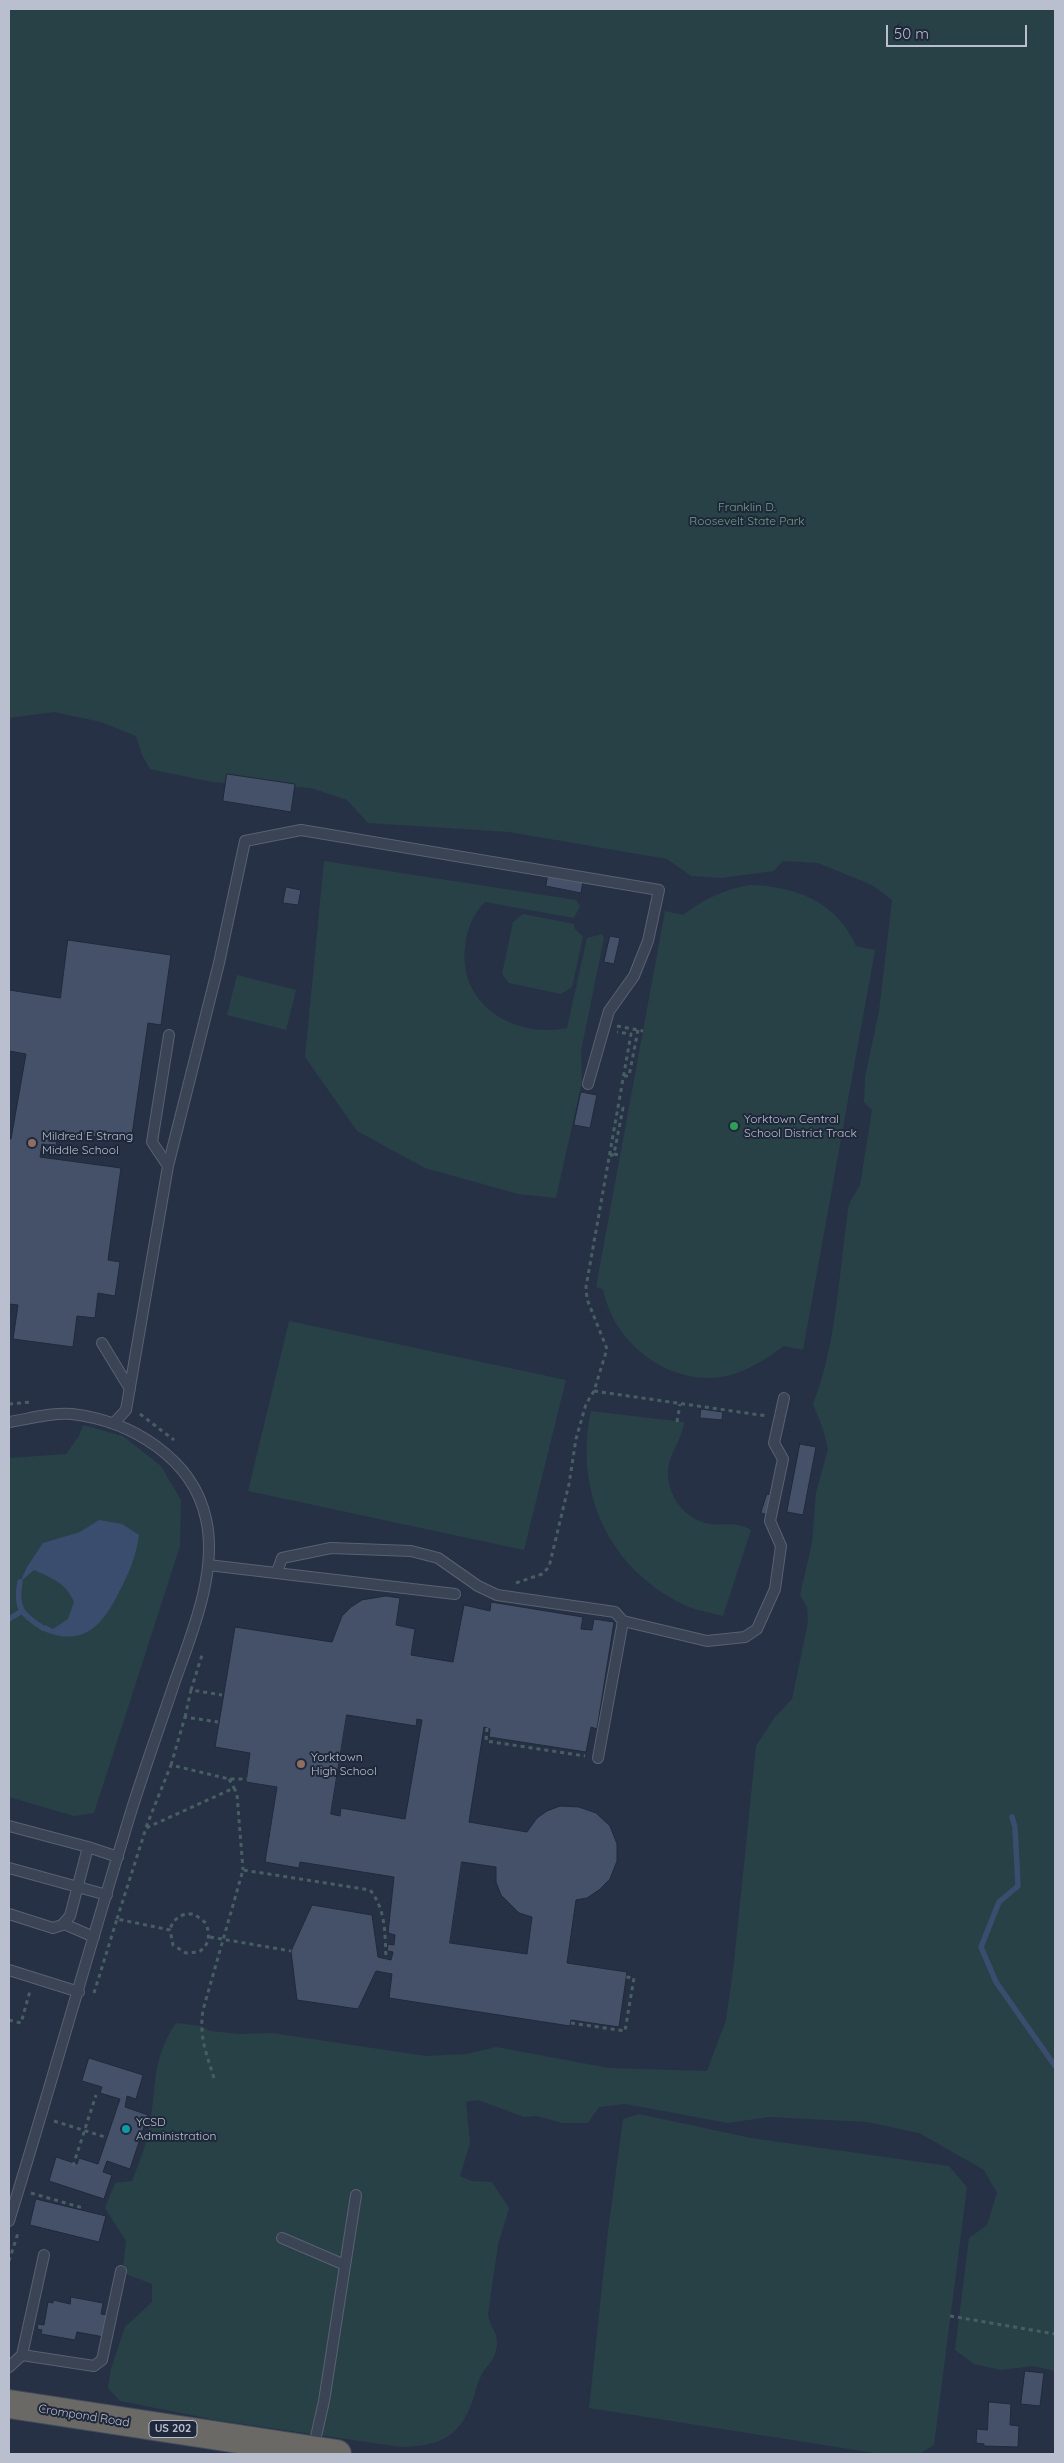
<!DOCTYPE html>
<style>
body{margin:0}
#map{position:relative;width:1064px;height:2463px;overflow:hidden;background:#263146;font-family:Quicksand,sans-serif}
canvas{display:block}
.frame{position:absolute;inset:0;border:10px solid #b9bfce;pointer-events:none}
.scale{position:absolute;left:886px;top:25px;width:141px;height:22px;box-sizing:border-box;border:2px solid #b9bfce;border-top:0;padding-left:6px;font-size:15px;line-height:18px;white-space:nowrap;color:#b9bfce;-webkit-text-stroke:4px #1f283a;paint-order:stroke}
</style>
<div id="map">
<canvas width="1064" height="2463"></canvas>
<div class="frame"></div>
<div class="scale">50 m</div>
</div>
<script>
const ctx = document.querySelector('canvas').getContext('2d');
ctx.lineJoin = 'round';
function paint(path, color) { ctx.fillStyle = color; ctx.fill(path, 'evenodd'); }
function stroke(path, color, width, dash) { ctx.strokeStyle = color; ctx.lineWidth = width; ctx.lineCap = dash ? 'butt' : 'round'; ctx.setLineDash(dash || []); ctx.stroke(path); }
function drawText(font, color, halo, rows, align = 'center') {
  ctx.font = font + ' Quicksand,sans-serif'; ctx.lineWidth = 4; ctx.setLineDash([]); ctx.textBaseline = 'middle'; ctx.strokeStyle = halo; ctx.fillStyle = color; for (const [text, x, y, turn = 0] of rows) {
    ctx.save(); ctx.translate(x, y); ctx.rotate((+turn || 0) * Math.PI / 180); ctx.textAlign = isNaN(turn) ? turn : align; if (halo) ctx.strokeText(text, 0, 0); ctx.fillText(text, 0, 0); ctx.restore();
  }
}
const green = new Path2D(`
 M9 9H1055V2371L1033 2366 1001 2370 974 2364 955 2350 969 2238 987 2225 997 2193 984 2170 919 2133 867 2122 769 2117 728 2123 625 2104 599 2107 588 2123H562L537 2116 524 2117 478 2100 466 2102 470 2143 460 2176 471 2181 492 2182 509 2208 498 2245 488 2314C489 2324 498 2334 497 2343 496 2362 488 2362 481 2376 476 2385 475 2396 471 2405 457 2440 436 2446 401 2447L216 2420 120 2401 108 2388 111 2369 125 2327 152 2302V2284L128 2275 123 2268 126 2241 105 2208 115 2183 132 2181C138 2165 145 2149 148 2133 158 2091 149 2063 176 2023L201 2026 210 2031 239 2034 272 2033 426 2056 466 2054 496 2047 609 2068 707 2071 726 2020 734 1962 756 1746 775 1717 792 1699 808 1622 807 1607 800 1595 812 1543 816 1493 828 1449 822 1426 813 1404C837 1345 839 1268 849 1204L860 1185 872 1110 864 1102 865 1077 879 1011 892 900 872 885 818 863 783 861 774 871 721 878 691 876 667 859 509 832 368 823 347 800 311 788 212 782 150 769 142 755 136 736 101 722 54 712 9 718Z
 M324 861 576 900 580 906 574 918 485 902C472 915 467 929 465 947 458 1005 515 1039 567 1028L587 938 602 934 604 938 581 1051 582 1082 556 1198 518 1194 425 1168 357 1131 305 1057Z
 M749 885C795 886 836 901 856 946L875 950 803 1350 784 1346C766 1359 748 1371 727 1376 670 1388 613 1343 603 1289L596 1287 665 911 683 915C704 899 723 890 749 885Z
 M523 914 574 924 575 929 583 937 572 987 561 994 509 983 502 974 513 922Z
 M237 975 296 990 286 1030 227 1015Z
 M289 1321 566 1380 524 1550 248 1491Z
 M591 1411 684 1422C682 1441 670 1451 668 1469 666 1495 685 1520 710 1524 727 1526 735 1521 751 1530L723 1616C712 1613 700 1611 689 1607 611 1573 573 1493 591 1411Z
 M83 1425 123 1436 161 1466 181 1500 180 1546 94 1813 74 1816 9 1797V1458L66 1454 79 1436Z
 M639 2114 751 2138 949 2166 967 2187 934 2445 919 2454H881L589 2408 608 2231 623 2119Z`);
const water = new Path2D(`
 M99 1520 122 1524 139 1535C136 1557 129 1573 119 1592 102 1627 82 1648 41 1630L45 1625 53 1629 68 1619 74 1602C66 1583 52 1578 34 1570L20 1582 27 1567 43 1543 80 1532Z`);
const stream = new Path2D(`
 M20 1582C15 1608 22 1615 43 1628
 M9 1619 22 1611
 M1012 1817 1015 1827 1018 1886 999 1902 981 1947 996 1982 1055 2066`);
const building = new Path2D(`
 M227 774 295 784 291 812 223 801Z
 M548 875 583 881 581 893 546 886Z
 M286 887 301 890 298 905 283 903Z
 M610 936 620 938 614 964 604 962Z
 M68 940 171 955 161 1025 148 1023 131 1142 58 1131 56 1146 42 1144 40 1157 121 1168 108 1260 120 1262 115 1296 98 1293 95 1318 77 1316 73 1347 13 1339 18 1305 9 1304V1139H11L26 1054 9 1051V990L60 998Z
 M581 1092 597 1095 590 1128 574 1125Z
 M701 1409 723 1412 722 1420 700 1418Z
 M800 1444 816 1447 803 1515 787 1512Z
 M767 1494 774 1496 768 1515 761 1513Z
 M386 1596 400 1598 396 1625 415 1629 411 1655 453 1662 464 1605 490 1611 491 1602 583 1617 581 1629 592 1630 594 1619 614 1622 597 1729 591 1727 586 1752 489 1737 490 1729 484 1727 469 1822 527 1832 537 1818 547 1811 560 1806 579 1807 596 1813 610 1826 617 1844V1861L610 1879 599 1890 587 1898 576 1900 567 1963 627 1972 619 2027 571 2020 570 2026 389 1998 392 1974 376 1971 358 2009 297 2000 291 1951 312 1905 372 1915 378 1957 391 1960 393 1952 387 1951 388 1944 394 1945 395 1935 388 1933 394 1877 300 1862 299 1868 265 1862 277 1787 246 1782 250 1753 215 1747 235 1627 332 1642 342 1616 351 1607 362 1600ZM347 1715 416 1726 417 1719 422 1720 405 1819 341 1808 340 1816 331 1814ZM462 1862 496 1867V1882L501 1895 519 1913 532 1917 527 1954 450 1943Z
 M89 2058 143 2075 136 2099 127 2096 125 2107 148 2115 130 2169 107 2161 103 2172 112 2175 104 2199 49 2181 56 2157 77 2164 79 2158 98 2164 120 2099 100 2093 102 2087 82 2081Z
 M36 2199 106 2216 99 2242 30 2225Z
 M71 2297 103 2303 101 2314 108 2315 104 2337 77 2332 75 2340 41 2334 42 2330 37 2329 38 2324 44 2325 48 2302 53 2303V2300L70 2304Z
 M1025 2371 1044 2373 1040 2406 1021 2404Z
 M989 2402 1011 2404 1010 2425 1019 2426 1018 2447 984 2446V2444L976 2443 977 2429 987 2430Z`);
const path = new Path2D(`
 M617 1026 643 1031
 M624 1076H629L638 1030
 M614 1154 620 1155
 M610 1156 614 1154 623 1108 618 1107
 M594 1391 767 1416
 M9 1404 31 1402
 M140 1414 174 1440
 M677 1422 680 1404
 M516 1583 542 1574 549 1567 569 1484 576 1439 586 1404 594 1391 607 1349 587 1299 586 1287 631 1034 617 1032
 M191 1690 202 1655
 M185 1717 191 1690 222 1695
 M487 1728 486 1741 585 1756
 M171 1765 185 1717 218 1722
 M229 1779 234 1788
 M146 1827 171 1765 229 1779H247
 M117 1919 146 1828 234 1788 237 1794 243 1870
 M210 1937 291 1951
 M94 1993 117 1919 170 1930 173 1945 186 1953 199 1952C210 1944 210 1935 206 1923L194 1914C182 1913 173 1918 170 1930
 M9 2020 21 2023 30 1991
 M571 2023 625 2031 634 1978 626 1977
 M214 2078C206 2052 199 2037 203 2010L243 1870 370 1890C386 1909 385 1935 386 1959
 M54 2121 105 2137
 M73 2166 96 2095
 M31 2193 83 2208
 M9 2261 18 2233
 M950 2316 1055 2334`);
const service = new Path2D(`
 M168 1166 152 1142 169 1035
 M102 1343 130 1389
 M9 1422C28 1419 53 1412 72 1414 131 1421 193 1458 206 1519 218 1571 192 1633 175 1681 158 1732 139 1783 124 1835 85 1963 49 2092 9 2221
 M114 1423 126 1410 168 1166 219 963 245 841 301 830 659 890 648 941 634 976 609 1011 588 1084
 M208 1565 455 1594
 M277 1572 282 1558 331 1548 411 1551 438 1558 478 1586 497 1595 615 1612 623 1621 707 1641 745 1637 757 1629 775 1589 781 1546 770 1521 783 1459 774 1443 784 1398
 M598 1758 623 1621
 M9 1826 88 1847 70 1916 62 1925 53 1928 9 1914
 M88 1847 118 1857
 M9 1868 107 1895
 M64 1924 94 1937
 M9 1970 79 1992
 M282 2238 345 2265
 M22 2355 94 2366 102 2360 121 2271
 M9 2367 22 2355 44 2255
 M313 2450 324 2401 356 2195`);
const trunk = new Path2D(`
 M9 2404 337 2454`);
const markers = [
 [734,1126,5,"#2e9e5b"],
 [32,1143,5,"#8d6e63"],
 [301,1764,5,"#8d6e63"],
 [126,2129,5,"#0f9aa8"]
];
const shields = [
 [173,2429,48]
];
const shieldNames = [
 ["US 202",173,2429]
];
const parkNames = [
 ["Franklin D.",747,507],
 ["Roosevelt State Park",747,521]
];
const poiNames = [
 ["Yorktown Central",744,1119],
 ["School District Track",744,1133],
 ["Mildred E Strang",42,1136],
 ["Middle School",42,1150],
 ["Yorktown",311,1757],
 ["High School",311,1771],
 ["YCSD",136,2122],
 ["Administration",136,2136]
];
const streetNames = [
 ["Crompond Road",84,2416,9]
];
paint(green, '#284146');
paint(water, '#3b4d6f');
stroke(stream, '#3b4d6f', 5.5);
paint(building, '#455168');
stroke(building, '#212a3c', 1);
stroke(service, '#596172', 12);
stroke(trunk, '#424b5c', 30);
stroke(path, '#475e62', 3, [4, 4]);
stroke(service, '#3b4455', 10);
stroke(trunk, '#6a6966', 28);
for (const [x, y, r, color] of markers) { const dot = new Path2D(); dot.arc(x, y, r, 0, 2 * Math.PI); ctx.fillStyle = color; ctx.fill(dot); stroke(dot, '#1f283a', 2); }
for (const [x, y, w] of shields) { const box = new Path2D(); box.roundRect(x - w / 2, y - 8.5, w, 17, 4); ctx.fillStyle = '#1f283a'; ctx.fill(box); stroke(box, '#b9bfce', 1); }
drawText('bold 11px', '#b9bfce', null, shieldNames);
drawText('12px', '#6ea07e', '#1f283a', parkNames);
drawText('12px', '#b9bfce', '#1f283a', poiNames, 'left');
drawText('12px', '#b9bfce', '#1f283a', streetNames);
</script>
